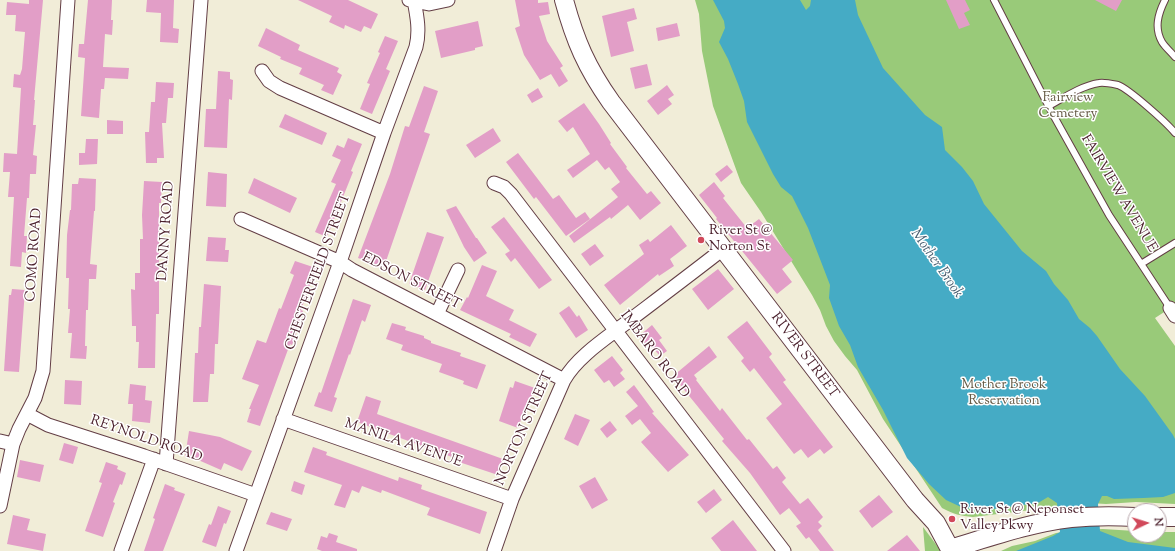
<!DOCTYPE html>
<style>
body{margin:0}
#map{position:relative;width:1175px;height:551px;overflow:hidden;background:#f1edd8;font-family:"Sorts Mill Goudy",serif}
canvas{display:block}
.north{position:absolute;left:1127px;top:503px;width:40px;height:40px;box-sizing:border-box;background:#fff;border:1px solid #b7a5aa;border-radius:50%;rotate:86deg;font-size:11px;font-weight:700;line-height:16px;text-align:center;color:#4a1f2b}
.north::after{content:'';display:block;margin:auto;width:14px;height:18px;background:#d1495b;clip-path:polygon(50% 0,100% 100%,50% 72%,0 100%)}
</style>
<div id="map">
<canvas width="1175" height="551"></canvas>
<div class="north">N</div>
</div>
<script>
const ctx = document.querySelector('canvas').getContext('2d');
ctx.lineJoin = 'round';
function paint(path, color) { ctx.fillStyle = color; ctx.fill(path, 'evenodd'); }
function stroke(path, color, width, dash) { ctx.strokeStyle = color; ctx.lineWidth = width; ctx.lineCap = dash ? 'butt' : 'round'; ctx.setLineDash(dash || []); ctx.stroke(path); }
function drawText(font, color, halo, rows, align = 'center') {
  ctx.font = font + ' "Sorts Mill Goudy",serif'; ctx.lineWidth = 3; ctx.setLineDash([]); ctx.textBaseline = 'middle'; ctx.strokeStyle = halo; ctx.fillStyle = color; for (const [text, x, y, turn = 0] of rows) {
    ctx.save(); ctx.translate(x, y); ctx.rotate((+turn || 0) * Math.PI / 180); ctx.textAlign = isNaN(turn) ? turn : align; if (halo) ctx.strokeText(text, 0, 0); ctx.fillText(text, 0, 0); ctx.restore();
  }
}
const green = new Path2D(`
 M695 0H1175V305L1155 318 1175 346V504L1136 502 1106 504 1089 503 973 517C961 516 953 514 942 508L883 419 857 370 845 356 834 341 826 326 820 310 812 295 761 212 741 183 713 106 702 51 699 14Z
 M923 527 941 551H925Z
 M1103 529 1135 531V535H1159V532H1175V551H1001L1012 546 1035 541 1056 533 1078 530Z`);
const water = new Path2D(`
 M713 0H800L806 10 810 6 811 0H855L858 15 883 68 925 115 942 127 945 150 962 167 973 181 984 204 1022 251 1046 271 1054 284 1068 300 1079 319 1090 328 1097 336 1120 369 1145 396 1173 435 1175 439V493L1163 497 1143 498 1114 499 1107 496H1102L1098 504 1100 531 1128 542 1175 548V551H1016L1053 536 1060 532 1057 503 1048 497 1038 503 993 509 978 510 961 507 946 500 929 484 907 458 883 410 858 367 850 345 839 326 829 298 830 285 808 228 792 196 781 187 773 174 747 122 744 101 738 84 728 59 719 42 725 28 724 21Z`);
const building = new Path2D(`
 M29 0H43L34 100H35L33 125H36L33 155 37 156 36 174H30L29 198H27L24 236H27L26 253 22 252 21 267 10 266 14 197H8L10 172H3L4 153 17 154 21 88 13 87 14 74 20 75 22 69 25 32 15 31 16 15H6L7 2 29 4Z
 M88 0H112L111 20H113L112 35 105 34 103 67 129 68 128 79 105 78 104 89H101L99 118 81 116 85 58 78 57 79 44H84Z
 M147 0H174L173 28 179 29 178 43 160 42 161 13 146 12Z
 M298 0H348L378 14 371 29 364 26 361 32 345 25 344 29 329 22 332 16Z
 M515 0H538V3L548 2 550 14 539 16 547 41 563 66 560 68 568 81 559 87 551 74 540 80 524 55 515 28 520 26Z
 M946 0H965L970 10 964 13 970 25 959 29Z
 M1095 0H1122L1116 11Z
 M634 8 637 19 627 22 634 51 611 57 602 16Z
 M478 21 483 46 475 48V50L441 58 435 31Z
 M677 23 680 36 658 41 656 28Z
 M266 28 300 45 298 50 339 68 337 72 342 75 333 95 321 90 324 85 299 74 302 68 280 59 281 57 258 46Z
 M385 36 398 41 386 69 390 71 372 114 360 109 370 84 367 83 380 53 378 52Z
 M647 64 652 85 635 89 630 68Z
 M218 71 230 72V79L233 80 232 100 229 99 227 148 204 147 206 109H216Z
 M156 82 174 83 173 98H168L166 123H162L164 158H157V163H146L145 132H149L151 102H155Z
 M667 85 674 95 668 99 672 104 658 115 647 101Z
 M424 86 438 91 424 132 430 134 384 267 358 258 390 174 405 126 409 127Z
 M538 88 543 97 532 103 527 95Z
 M584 103 599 124 611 143 610 144 627 167 626 168 647 194 651 191 661 203 640 220 628 205 611 219 610 217 574 243 569 236 618 197 611 189 620 182 609 167 605 170 597 160 573 178 567 170 590 154 573 127 567 132 558 121Z
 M285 114 327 133 322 145 279 127Z
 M107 120 123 121V134H107Z
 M493 128 501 141 475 158 466 145Z
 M348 138 362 144 351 171 353 172 327 237 315 232 336 184 331 182 341 160 332 156 337 145 344 148Z
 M86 139H98L97 164 79 165V153H85Z
 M518 153 553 199 559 195 576 218 585 212 590 219 566 236 536 197 534 199 506 162Z
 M727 165 733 172 721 182 715 174Z
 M208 172 227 174 226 207 206 206Z
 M79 178 96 179 95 211H94L90 264 97 265 96 279H89L88 310H86L85 346H87L86 359 70 358 72 333H68L70 309H68L69 278H66L67 235 70 210H71L72 184H78Z
 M254 178 297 198 290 213 248 193Z
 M144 181 162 182 161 203H159V314H156L155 368H138L139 342H136V326H132L131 289 135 290V273H140V239H143L142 215Z
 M714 182 725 196 723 198 747 228 759 219 793 260 782 269 792 282 777 294 716 219 717 218 699 195Z
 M456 206 476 238H477L487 253 474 262 464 247 446 210Z
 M504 217 552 280 539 289 515 258 511 262 505 254 510 251 491 227Z
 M671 225 687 246 670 259 674 266 659 276 658 274 620 305 604 285 644 254 639 245 648 239 650 242Z
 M427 232 444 237 425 290 409 284Z
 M208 237 226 238 225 250H229L228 262 206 261Z
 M595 244 604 256 590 266 581 254Z
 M295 261 316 268 301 310 303 311 296 330 297 331 292 345 290 344 260 426 247 422 251 409H249L259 385 242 379 257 340 266 343 279 308 281 309 294 275 290 273Z
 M482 265 497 271 486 296 514 310 509 320 537 334 530 347 509 337 511 334 460 310 467 297 468 298Z
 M718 269 734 289 708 310 692 289Z
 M204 284 221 286 218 344H215L214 374H210L208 402H193L195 353H198L199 327H201Z
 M12 289 25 290 19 372 4 371 9 295H11Z
 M353 299 371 305 365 322 362 320 350 355 349 354 334 397 337 398 332 412 314 406 319 392 321 393Z
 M569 306 577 317 579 315 588 330 576 338 559 313Z
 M747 321 772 354 769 357 786 380 783 382 833 447 824 454 820 449 808 458 801 449 794 454 766 418 782 404 754 368 750 372 741 361 744 358 727 337Z
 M392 323 406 327 405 330 424 336V338L431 341V343L461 353 460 356 486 365 477 389 463 384 464 381 439 372 442 364 401 350 403 345 386 339Z
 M652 325 662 338 659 340 667 351 660 356 652 347 649 349 639 336Z
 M709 346 717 357 694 375 697 379 696 380 720 411 722 408 747 440 749 439 773 469 777 466 786 478 782 482 800 504 808 498 823 517 818 522 822 526 818 530 834 551H820L809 537 806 539 796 526 801 523 789 508 780 515 750 473 722 441 724 439 673 376Z
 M612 356 623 370 620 373 625 379 614 387 609 380 604 383 594 370Z
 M65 380 82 381 81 405 64 404Z
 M515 381 535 388 530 401 528 400 518 428 499 421 510 387 513 388Z
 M130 384 146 386 145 400 152 401 150 423 132 421 133 404H128Z
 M634 385 654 412 652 413 689 455 668 472 641 442 651 433 640 419 632 425 625 416 638 406 626 392Z
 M366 396 381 401 377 414 503 459 498 475 459 462 460 460 357 422Z
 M575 414 590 420 578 446 564 439Z
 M610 421 617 430 607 438 600 429Z
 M189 431 220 437 252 451 242 471 224 463 221 470 196 459 185 457Z
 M64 443 78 447 73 464 59 460Z
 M313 447 327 452 326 455 398 481 399 477 422 485 421 489 487 512 480 534 427 515 430 508 382 490 381 493 362 486 359 493 352 490 345 508 334 505 342 485 304 472Z
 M20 460 44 465 40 482 17 477Z
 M106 462 118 466 117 469 126 473 122 485 120 484 113 502 115 503 103 537 85 531 102 483 99 482Z
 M595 477 608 500 592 509 579 486Z
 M294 481 305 485 302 495 291 491Z
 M165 484 175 488 174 490 185 494 163 551H144L155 519 153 518Z
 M714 489 722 500 706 513 697 502Z
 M879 495 893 512 872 528 859 511Z
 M218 506 231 511 226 524 224 523 216 547 202 542 209 524 211 525Z
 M271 512 292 519 287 531 266 524Z
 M13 515 30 519 27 530 46 534 43 551 7 544Z
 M733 520 743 533 757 551H721L711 538Z
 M329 533 338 536 336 542 357 549V551H322L317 549 321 536 327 538Z
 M907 535 920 551H887Z`);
const lane = new Path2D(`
 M994 0 1051 111 1109 215 1170 308
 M1165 0C1158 14 1154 28 1162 42 1165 47 1171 52 1175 57
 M1049 106C1065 97 1081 86 1099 83 1104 82 1113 84 1118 85 1129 89 1167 123 1175 133
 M1141 264 1175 243`);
const street = new Path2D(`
 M409 0 429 4 448 0
 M262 71 269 81 280 88 384 133
 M494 183 504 187 511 194 784 551
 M241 219 340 262 352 270 564 380
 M1170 308 1175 316
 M437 314 458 270
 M27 414 48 425 144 456 256 495
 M283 419 512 499
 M0 441 13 444
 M166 464 201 0
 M0 506 13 444 19 429 35 398 43 371 68 0
 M121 551 154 459
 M236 551 340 262 384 133 416 47C420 31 417 16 414 0
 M494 551 512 499 564 380C577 357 605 339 626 323 659 298 691 274 723 249`);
const secondary = new Path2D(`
 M564 0C575 41 587 68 611 102L915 500 936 523 950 549
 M1159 517H1175
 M950 549C990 537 1029 523 1071 518 1092 516 1114 516 1135 517`);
const markers = [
 [701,240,4,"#d1495b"],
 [952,519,4,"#d1495b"]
];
const parkNames = [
 ["Fairview",1068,99],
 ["Cemetery",1068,115],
 ["Mother Brook",1004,386],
 ["Reservation",1004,402]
];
const streetNames = [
 ["FAIRVIEW AVENUE",1118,194,59],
 ["DANNY ROAD",167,231,-86],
 ["COMO ROAD",35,255,-86],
 ["CHESTERFIELD STREET",319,272,-70],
 ["EDSON STREET",411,282,27],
 ["IMBARO ROAD",654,355,53],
 ["RIVER STREET",804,356,53],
 ["NORTON STREET",525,429,-66],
 ["REYNOLD ROAD",146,440,19],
 ["MANILA AVENUE",403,444,19]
];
const poiNames = [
 ["River St @",709,232],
 ["Norton St",709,248],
 ["River St @ Neponset",960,511],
 ["Valley Pkwy",960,527]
];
const waterNames = [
 ["Mother Brook",936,264,55]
];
paint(green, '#99ca79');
paint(water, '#45abc5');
paint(building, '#e29ec7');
stroke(lane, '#633e45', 8);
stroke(street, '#633e45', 15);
stroke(secondary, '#633e45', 20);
stroke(lane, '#fff', 6);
stroke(street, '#fff', 13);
stroke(secondary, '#fff', 18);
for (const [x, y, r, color] of markers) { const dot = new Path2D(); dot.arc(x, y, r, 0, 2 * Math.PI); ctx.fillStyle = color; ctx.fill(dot); stroke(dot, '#fff', 1.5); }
drawText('14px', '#665b46', '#fff', parkNames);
drawText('14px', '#4a1f2b', '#fff', streetNames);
drawText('14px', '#4a1f2b', '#fff', poiNames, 'left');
drawText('italic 15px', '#485e70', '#fff', waterNames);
</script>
